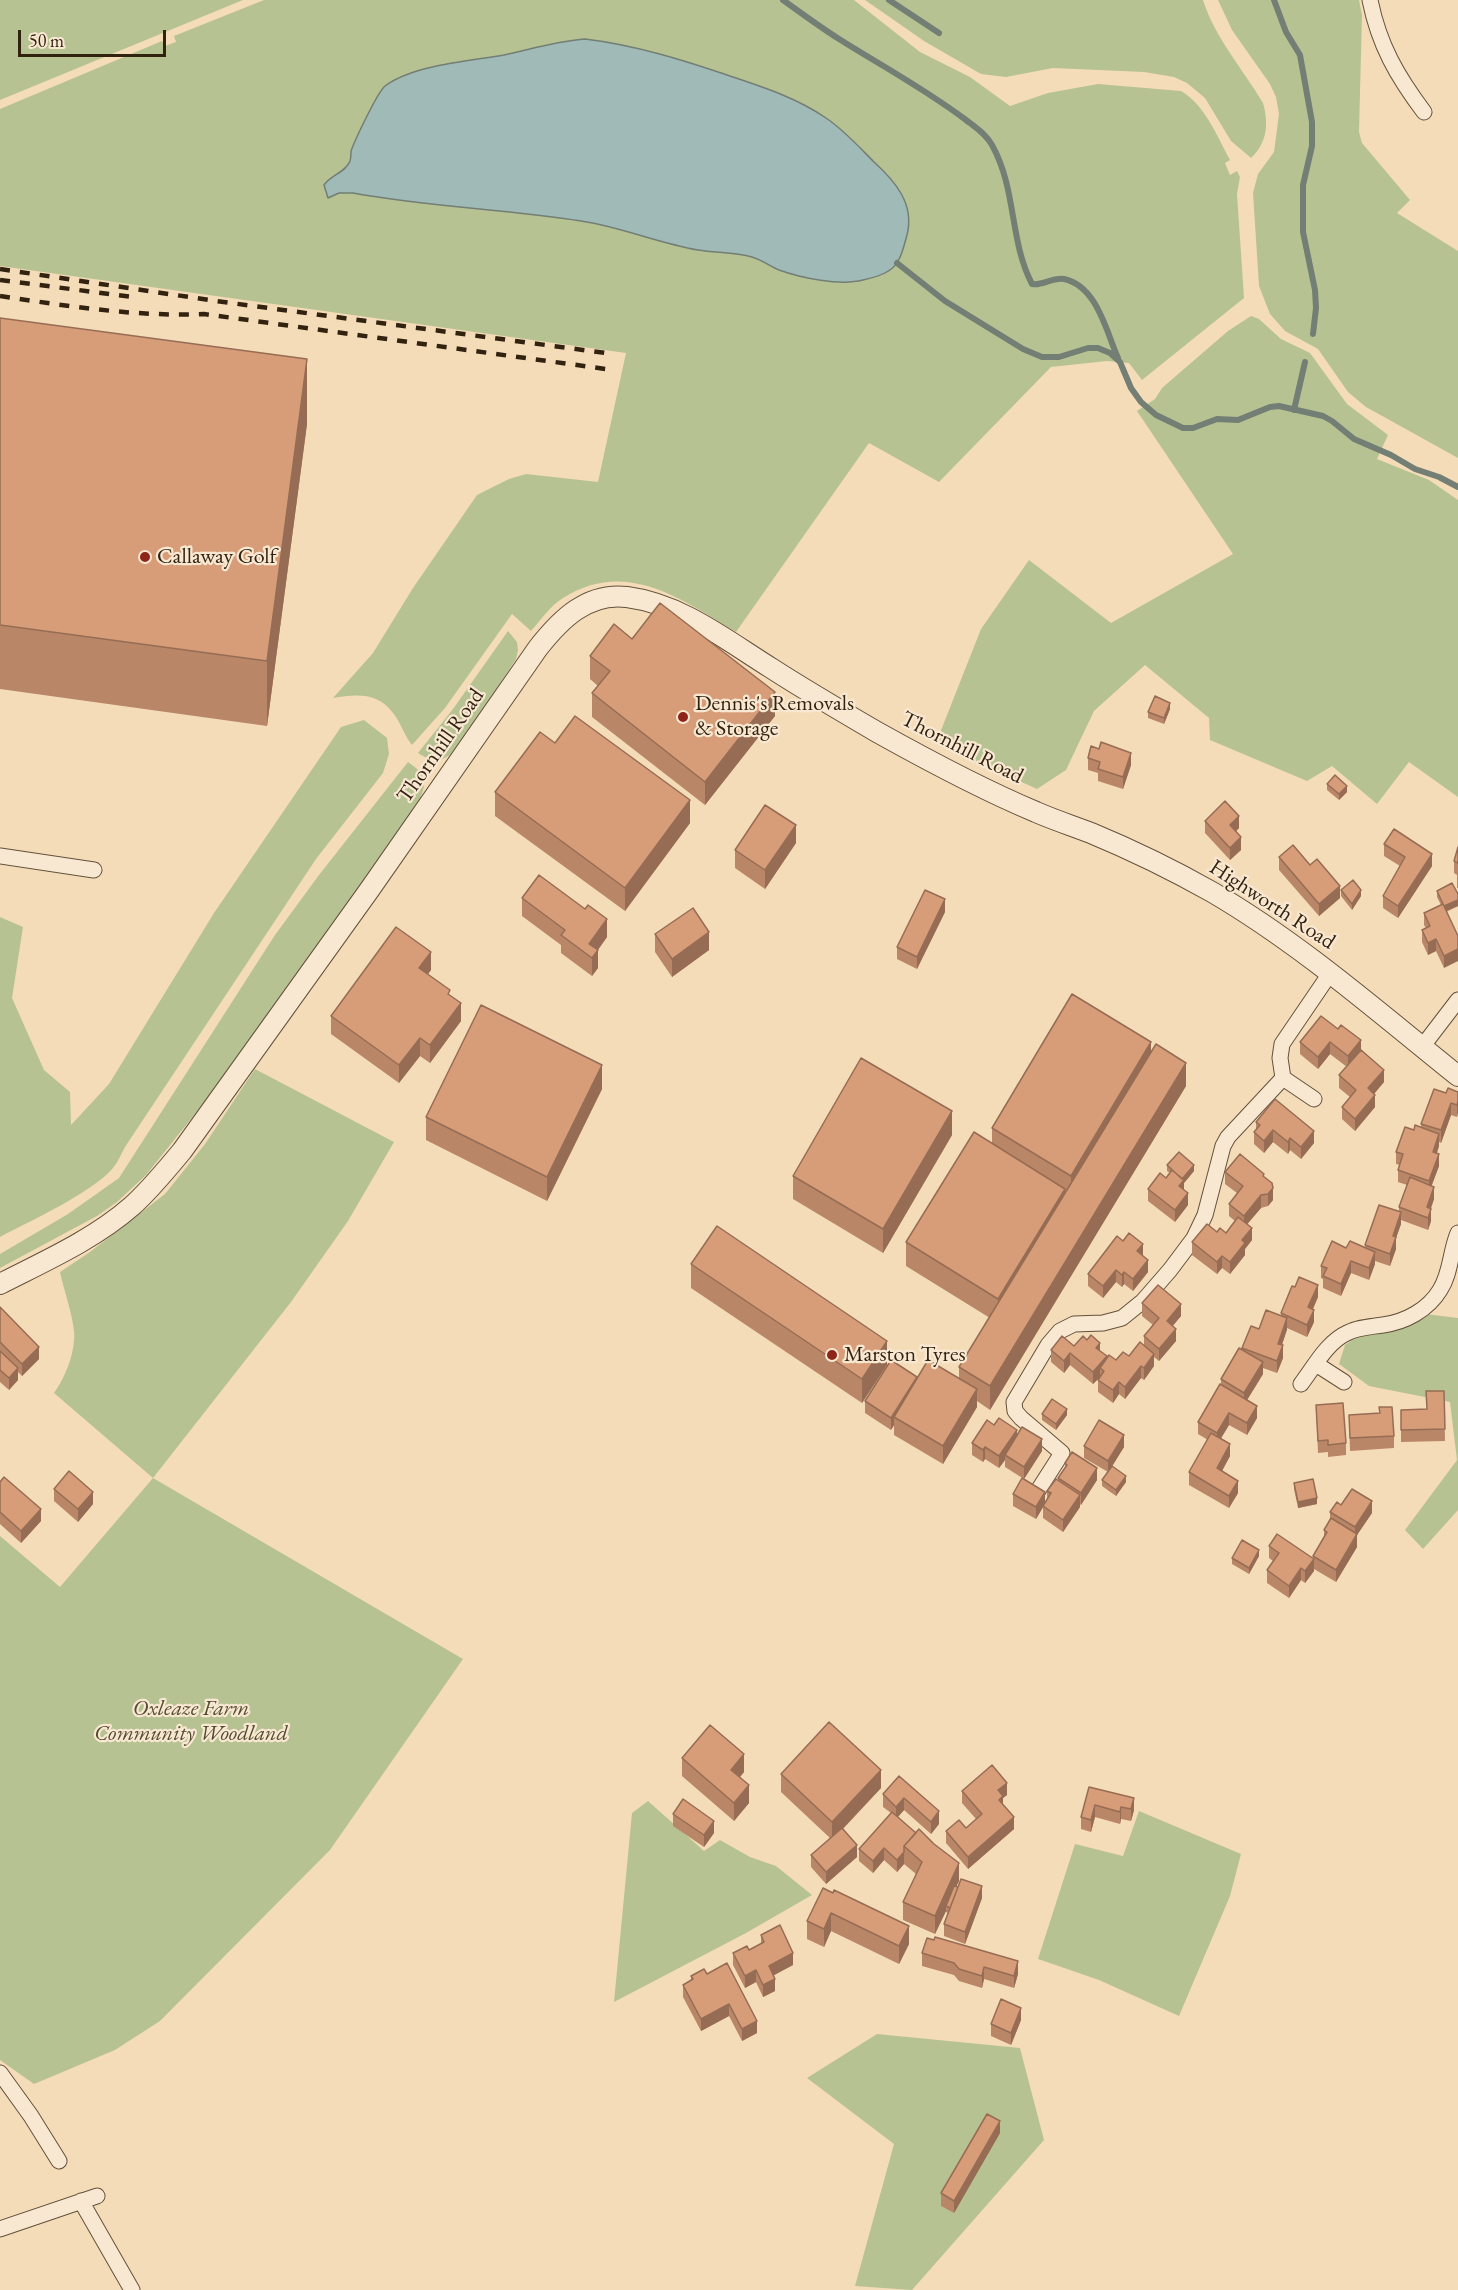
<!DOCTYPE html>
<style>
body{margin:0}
#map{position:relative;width:1458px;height:2290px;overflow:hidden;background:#f5dcb9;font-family:"EB Garamond",serif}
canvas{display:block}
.scale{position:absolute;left:18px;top:30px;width:148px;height:27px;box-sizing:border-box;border:3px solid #322310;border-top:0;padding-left:8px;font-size:18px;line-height:21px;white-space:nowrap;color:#322310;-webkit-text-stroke:4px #f8e8d2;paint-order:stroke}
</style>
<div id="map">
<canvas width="1458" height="2290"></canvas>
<div class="scale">50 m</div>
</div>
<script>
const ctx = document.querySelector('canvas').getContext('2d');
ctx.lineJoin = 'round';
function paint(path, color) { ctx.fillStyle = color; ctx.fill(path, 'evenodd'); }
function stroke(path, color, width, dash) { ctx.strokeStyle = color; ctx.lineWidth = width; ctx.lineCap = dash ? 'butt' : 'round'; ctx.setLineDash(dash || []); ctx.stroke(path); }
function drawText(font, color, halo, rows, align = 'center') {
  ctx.font = font + ' "EB Garamond",serif'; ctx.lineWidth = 4.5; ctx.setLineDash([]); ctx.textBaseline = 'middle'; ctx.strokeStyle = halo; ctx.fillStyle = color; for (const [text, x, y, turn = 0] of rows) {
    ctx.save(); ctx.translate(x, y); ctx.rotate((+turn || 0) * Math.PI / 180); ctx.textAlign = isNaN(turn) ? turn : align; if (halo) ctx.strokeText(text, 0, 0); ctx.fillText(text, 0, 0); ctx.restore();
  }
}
const green = new Path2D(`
 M0 0H243L0 100Z
 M264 0H854L920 52 970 77 1010 106 1048 93 1098 84 1181 91C1205 105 1217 136 1230 160L1225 163 1230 175 1237 171 1240 177 1237 194 1244 298 1142 380 1129 363 1107 361 1051 367 939 482 869 443 736 632C681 599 626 558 563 598 550 606 541 620 531 631L512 614 445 708 412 745C404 735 401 723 393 713 378 692 356 694 333 698L373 653 413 588 477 495 509 479 526 474 598 482 626 353 0 266V109L162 41 165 46 176 42 174 36Z
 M865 0H1203C1215 38 1243 69 1263 103 1269 124 1267 143 1251 158L1231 141 1205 98 1187 83 1174 77 1144 72 1053 68 1006 77 981 74 924 41Z
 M1218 0H1359L1362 15 1359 132 1362 143 1410 200 1397 213 1458 251V458L1366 407 1348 392 1318 349 1285 331 1270 314 1259 286 1253 193 1258 174 1274 152 1279 114 1276 97 1270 84 1232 30Z
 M1251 316 1259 319 1281 339 1310 353 1347 404 1388 435 1377 459 1429 480 1458 500V797L1409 762 1377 804 1332 766 1307 781 1210 740 1209 718 1145 665 1094 711 1066 770 1037 789 936 743 981 629 1029 560 1111 623 1233 554 1137 411 1155 399 1162 388 1228 331Z
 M508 631 517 642 518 650 516 659 485 707 450 755 435 763 418 753 453 709Z
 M364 720 387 738 389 754 383 773 316 859 125 1147C121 1154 118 1162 113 1168 92 1193 30 1221 0 1237V917L23 927 12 998 44 1070 70 1092 71 1125 109 1084 214 913 341 727Z
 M408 762C430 777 426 785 417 806L256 1032 211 1094 146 1175 117 1202 97 1216 0 1268V1254L68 1214 119 1178 275 935 319 875Z
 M255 1069 394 1142 348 1221 291 1302 153 1478 463 1659 330 1850 160 2021 115 2050 34 2084 0 2060V1536L60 1587 153 1478 54 1393C65 1378 76 1351 74 1331 72 1312 64 1291 60 1272L90 1252 165 1194 205 1144Z
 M1425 1314 1458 1318V1510L1423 1549 1405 1530 1457 1460 1450 1402 1369 1386 1339 1364 1345 1345 1357 1337Z
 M648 1801 704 1851 720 1840 750 1857 776 1866 812 1895 746 1933 614 2002 632 1813Z
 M1139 1811 1241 1854 1230 1896 1179 2016 1099 1980 1038 1959 1075 1844 1123 1856Z
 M877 2034 1020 2048 1044 2140 912 2290 855 2286 894 2144 807 2078Z`);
const water = new Path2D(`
 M585 39C635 45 683 60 730 76 763 87 797 98 826 118 844 130 859 147 874 162 895 181 915 204 907 235 899 265 896 273 863 280 840 286 801 278 779 270 770 266 762 260 752 257 734 252 716 253 698 250 658 243 621 227 581 221 506 209 428 207 353 193H339L328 198 324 185C331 175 346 172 350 161 351 158 351 154 351 151 355 140 377 93 385 86 413 65 470 61 504 55 532 49 557 41 585 39Z`);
const stream = new Path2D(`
 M783 0C801 13 820 27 839 39 882 66 925 89 966 120 975 127 986 134 992 145 1017 190 1009 240 1032 284 1043 286 1052 277 1064 279 1097 286 1106 331 1118 358
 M889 0 939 33
 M1274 0 1286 32 1300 55 1312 122V146L1303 185V232L1315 290 1316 308 1313 334
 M897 263 945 301 1023 349 1042 357H1059L1088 348H1098L1110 353 1120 362 1131 388 1141 402 1156 415 1183 428H1193L1217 419 1238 420 1270 407 1279 406 1323 416 1332 421 1354 439 1391 455 1415 469 1439 477 1458 487
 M1294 410 1305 362`);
const minor = new Path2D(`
 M1370 0C1379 45 1397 76 1424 112
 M0 856 94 870
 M1422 1047 1458 1000
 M1283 1078 1314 1099
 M1316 1364 1344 1382
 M1301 1384C1314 1367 1327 1342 1347 1333 1358 1327 1370 1327 1383 1325 1405 1322 1428 1310 1440 1290 1451 1273 1450 1252 1458 1233
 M1037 1492 1062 1453 1021 1418 1015 1411 1014 1402 1048 1345 1060 1331 1074 1324 1103 1323 1122 1318 1143 1301 1170 1270 1194 1238 1205 1215 1223 1146 1228 1137 1283 1078 1280 1058 1282 1044 1331 972
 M0 2073 31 2116 59 2161
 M81 2201 132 2290
 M0 2229 97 2196`);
const tertiary = new Path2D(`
 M0 1284C45 1261 93 1240 132 1206 150 1190 166 1170 182 1151L370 889 538 648C560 620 587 592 627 597 681 604 726 640 771 668 805 690 841 711 877 732 929 761 981 789 1036 812 1054 820 1073 826 1091 833 1132 850 1173 870 1212 892 1301 944 1378 1012 1458 1076`);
const rail = new Path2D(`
 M0 269 216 301 613 354
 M0 280 133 297
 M0 296C67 306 136 317 204 314L613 370`);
const wall = new Path2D(`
 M0 318 307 424 267 726 0 689Z
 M632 639 775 716 705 805 592 717V693L598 686 590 679V656Z
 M1170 709 1164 724 1148 718V712Z
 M555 743 690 823 625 911 495 816V792Z
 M1088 758 1131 765 1123 789 1098 781V773L1088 770Z
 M1327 784 1347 792 1339 800 1327 790Z
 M1205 821 1239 828 1236 831 1241 850 1230 860 1205 833Z
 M796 843 765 889 735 868V850Z
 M1384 844 1432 866 1398 918 1383 908V896L1400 866 1384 856Z
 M1458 847V888H1457V875L1454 873V861Z
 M1279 857 1310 865 1340 898 1319 916 1279 870Z
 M1341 890 1361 896 1352 910 1341 896Z
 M1437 891 1458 894V906L1446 912 1444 968 1436 951 1428 955 1422 942V930L1426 928 1424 925V913L1441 905 1437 897Z
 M522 898 607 937 598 950V968L592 976 561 953V945L522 916Z
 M945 912 917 969 897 959V947Z
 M655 934 709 950 672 977 655 952Z
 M431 970 428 974 450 996 461 1021 430 1063 420 1056 399 1083 331 1034V1016Z
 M1321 1016 1361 1050 1384 1082 1374 1094 1375 1107 1355 1131 1342 1119V1107L1350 1097 1339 1088V1075L1347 1067 1330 1054 1318 1069 1300 1054V1042Z
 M1151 1051 1186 1086 990 1410 977 1401V1407L943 1464 894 1435V1425L891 1430 865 1413V1401L917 1377 959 1379V1367L990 1318 906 1266V1242L992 1143V1128Z
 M602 1089 547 1201 426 1140V1117Z
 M1458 1092 1457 1117 1451 1115 1441 1143 1439 1142V1146L1437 1153 1439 1166 1431 1186 1434 1199 1431 1209V1221L1428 1230 1401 1220V1224L1396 1238V1249L1390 1266 1375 1261V1264L1369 1280 1351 1273 1341 1296 1323 1288V1279L1321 1278V1266L1346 1248 1365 1247V1245L1399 1212V1207L1407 1185 1398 1182V1170L1400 1165 1396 1164V1152L1414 1130 1421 1128V1124L1446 1093Z
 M1256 1122 1314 1143 1301 1159 1290 1150 1288 1154 1273 1142 1264 1153 1254 1144V1132L1256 1130Z
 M952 1135 883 1253 793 1199V1176Z
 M1167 1165 1194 1171 1184 1183V1189L1188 1205 1175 1222 1148 1201V1189L1166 1178 1170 1173 1167 1171Z
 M1225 1172 1264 1177 1273 1200 1268 1206 1261 1208 1247 1224 1252 1240 1245 1249V1255L1230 1274 1222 1268 1217 1274 1192 1255V1242L1217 1232 1226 1233 1235 1221 1229 1216V1204L1237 1193 1225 1184Z
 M1143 1256 1148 1272 1133 1291 1124 1284 1122 1287 1116 1282 1103 1298 1088 1286V1274Z
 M691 1264 887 1365 862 1403 691 1288Z
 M1318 1297 1313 1309 1314 1322 1307 1337 1287 1328 1282 1345 1283 1358 1277 1373 1263 1368V1374L1247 1400 1257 1418 1247 1435 1229 1425 1221 1438 1230 1456 1222 1471 1238 1493 1229 1508 1189 1485V1472L1208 1440 1198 1434V1422L1221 1385V1379L1242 1350V1348L1259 1329 1281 1316V1313Z
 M1142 1303 1181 1316 1172 1326 1176 1341 1159 1361 1154 1357V1366L1144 1380 1141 1378 1125 1399 1119 1394 1113 1403 1098 1392V1380L1100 1377 1093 1384 1070 1365 1064 1373 1051 1362V1350L1074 1346 1100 1351 1107 1359 1116 1360 1129 1356 1144 1346V1336L1153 1325 1142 1316Z
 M0 1307 39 1359 22 1376 18 1372V1380L9 1390 0 1382Z
 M1444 1391 1445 1441 1401 1442V1410L1427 1409Z
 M1316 1405 1346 1443V1455L1328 1457V1452L1318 1453Z
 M1042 1414 1067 1415 1056 1430 1042 1420Z
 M1349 1415 1394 1436V1448L1350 1451Z
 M994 1425 1017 1435 1042 1451 1024 1479 1005 1467V1460L999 1468 985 1459 983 1462 972 1455V1443Z
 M1084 1446 1124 1447 1112 1466 1126 1482 1116 1496 1102 1486V1480L1108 1472 1084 1458Z
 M1065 1463 1097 1480 1081 1505 1080 1504V1507L1063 1532 1043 1518V1507L1036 1519 1013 1506V1494L1045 1503 1047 1499V1491L1058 1480V1478L1065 1469Z
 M0 1482 41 1521 21 1543 0 1524Z
 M1294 1483 1317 1504 1298 1508 1294 1489Z
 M54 1489 93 1504 78 1522 54 1501Z
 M1341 1505 1372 1513 1357 1535V1547L1336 1582 1314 1569V1571L1305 1583 1301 1580 1289 1598 1267 1583V1570L1273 1561 1269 1558V1546L1313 1558V1556L1324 1538V1530L1330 1519V1512Z
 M1259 1556 1249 1574 1232 1564V1558Z
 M682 1758 744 1772 740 1777 749 1803 734 1821 682 1776Z
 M781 1774 881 1788 843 1829 857 1857 826 1884 811 1867V1855L830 1838 781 1792Z
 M899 1776 939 1824 931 1834 904 1810 898 1817 959 1881 956 1886 982 1898 965 1944 944 1936V1924L948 1913 946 1912V1911L935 1934 903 1920V1902L916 1874 904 1864 897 1872 884 1860 873 1873 859 1861V1849L891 1813 883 1807V1794Z
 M1089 1787 1134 1810 1131 1821 1121 1819 1120 1824 1095 1817 1091 1832 1081 1829V1817Z
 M962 1791 1007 1795 1003 1798V1805L1014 1829 968 1869 946 1843V1831L966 1828 976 1819 962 1803Z
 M673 1814 714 1833 704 1847 673 1826Z
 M823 1888 909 1944 899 1964 831 1931 824 1947 807 1939V1921Z
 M761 1935 793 1965 773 1975 775 1991 763 1997 756 1982 745 1988 733 1965V1953L749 1950 761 1944Z
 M922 1953 1018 1974 1014 1988 984 1979 982 1988 959 1981 954 1975 922 1966Z
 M707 1974 757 2033 742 2041 729 2016 701 2031 683 1997V1985L691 1980V1976Z
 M1021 2020 1011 2045 991 2036V2024Z
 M1000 2133 954 2213 941 2206V2193Z`);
const shadedWall = new Path2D(`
 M307 359V424L267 726V661Z
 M775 692V716L705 805V782Z
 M1170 703V709L1164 724V718Z
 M1131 753V765L1123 789V777Z
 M1347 786V792L1339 800V794Z
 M690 800V823L625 911V888Z
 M1239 816V828L1230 837V825Z
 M796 825V843L765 889V870Z
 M1241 837V850L1230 860V848Z
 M1432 854V866L1398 918V906Z
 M1340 886V898L1319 916V904Z
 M1361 890V896L1352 910V904Z
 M945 899V912L917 969V957Z
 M1458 900V906L1444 912V906Z
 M607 919V937L592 958 589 944Z
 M709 932V950L672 977V959Z
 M1436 939V951L1428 955V943Z
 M1458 949V961L1444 968V956Z
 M598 950V968L592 976V958Z
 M431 952V970L419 986V968Z
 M461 1003V1021L430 1063V1045Z
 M420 1038V1056L399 1083V1065Z
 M1361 1040V1053L1348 1068V1056Z
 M1151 1042V1066L1071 1199V1176Z
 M1330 1042V1054L1318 1069V1057Z
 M1186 1063V1086L990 1410V1386Z
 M602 1065V1089L547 1201V1177Z
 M1384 1070V1082L1368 1101V1088Z
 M1375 1095V1107L1355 1131V1119Z
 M1458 1101V1113L1457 1117V1105Z
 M1451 1103V1115L1441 1143V1130Z
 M952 1111V1135L883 1253V1229Z
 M1273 1130V1142L1264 1153V1141Z
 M1314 1131V1143L1301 1159V1147Z
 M1439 1134V1146L1433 1164V1152Z
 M1290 1138V1150L1288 1154V1142Z
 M1439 1154V1166L1429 1193V1181Z
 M1194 1165V1171L1184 1183V1192L1179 1186 1182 1179Z
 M1434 1187V1199L1427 1217V1207Z
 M1273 1188V1200L1268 1206V1194Z
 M1065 1189V1213L998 1323V1299Z
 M1188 1193V1205L1175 1222V1210Z
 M1261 1195V1208L1244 1228V1216Z
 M1431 1209V1221L1428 1230V1218Z
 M1401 1212V1224L1396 1238V1249L1390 1266V1254L1393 1236Z
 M1252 1228V1240L1245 1249V1255L1230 1274V1262L1242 1240Z
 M1143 1244V1256L1137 1251Z
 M1375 1252V1264L1369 1280V1268Z
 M1222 1256V1268L1217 1274V1262Z
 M1148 1260V1272L1133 1291V1279Z
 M1351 1261V1273L1341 1296V1284Z
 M1116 1270V1282L1103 1298V1286Z
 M1124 1272V1284L1122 1287V1275Z
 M1318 1285V1297L1308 1320V1307Z
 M1181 1304V1316L1167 1333V1321Z
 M1314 1310V1322L1307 1337V1325Z
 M1287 1318V1330L1278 1356V1344Z
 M1176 1329V1341L1159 1361V1349Z
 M887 1341V1365L862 1403V1379Z
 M1100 1343V1355L1096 1348Z
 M1283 1345V1358L1277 1373V1361Z
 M39 1347V1359L22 1376V1364Z
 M1070 1353V1365L1064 1373V1361Z
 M1154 1354V1366L1144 1380V1368Z
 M1107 1356V1368H1100V1377L1093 1384V1372Z
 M1263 1362V1374L1244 1405V1393Z
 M1141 1366V1378L1125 1399V1387Z
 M18 1368V1380L9 1390V1378Z
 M917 1377V1389L894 1417V1425L891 1430V1418Z
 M1119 1382V1394L1113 1403V1390Z
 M977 1389V1407L943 1464V1446Z
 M1257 1406V1418L1247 1435V1423Z
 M1067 1409V1415L1056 1430V1424Z
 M1229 1413V1425L1217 1445V1433Z
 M1017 1430V1442L1005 1455V1460L999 1468V1456Z
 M1124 1435V1447L1108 1473V1461Z
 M1042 1439V1451L1024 1479V1467Z
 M1230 1444V1456L1217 1480V1468Z
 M985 1447V1459L983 1462V1450Z
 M1097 1468V1480L1081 1505V1493Z
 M1126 1476V1482L1116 1496V1490Z
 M1238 1481V1493L1229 1508V1496Z
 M93 1492V1504L78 1522V1509Z
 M1045 1492V1504L1036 1519V1507Z
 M1080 1495V1507L1063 1532V1520Z
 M1317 1498V1504L1298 1508V1502Z
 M1372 1501V1513L1357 1535V1547L1336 1582V1570L1355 1539V1527Z
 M41 1509V1521L21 1543V1531Z
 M1259 1550V1556L1249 1574V1568Z
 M1314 1559V1571L1305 1583V1571Z
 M1301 1568V1580L1289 1598V1586Z
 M744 1754V1772L731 1788V1770Z
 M881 1770V1788L832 1840V1822Z
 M1007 1783V1795L1003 1798V1808L999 1812 998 1790Z
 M749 1785V1803L734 1821V1803Z
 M904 1798V1810L896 1819V1807Z
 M1134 1798V1810L1131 1821V1809Z
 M1095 1805V1817L1091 1832V1820Z
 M1121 1807V1819L1120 1824V1812Z
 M939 1811V1824L931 1834V1822Z
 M1014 1817V1829L968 1869V1857Z
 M714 1821V1833L704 1847V1835Z
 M857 1845V1857L826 1884V1872Z
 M884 1848V1860L873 1873V1861Z
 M904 1852V1864L897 1872V1860Z
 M959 1863V1881L947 1907 946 1906V1911L935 1934V1916Z
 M982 1886V1898L965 1944V1932Z
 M831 1913V1931L824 1947V1929Z
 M909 1926V1944L899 1964V1946Z
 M793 1953V1965L769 1978V1966Z
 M1018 1961V1974L1014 1988V1976Z
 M984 1967V1979L982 1988V1976Z
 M756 1970V1982L745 1988V1976Z
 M775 1979V1991L763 1997V1985Z
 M729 2004V2016L701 2031V2019Z
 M1021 2008V2020L1011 2045V2033Z
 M757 2021V2033L742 2041V2029Z
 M1000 2121V2133L954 2213V2201Z`);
const building = new Path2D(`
 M0 318 307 359 267 661 0 625Z
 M660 603 775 692 705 782 592 693 610 671 590 656 614 624 632 639Z
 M1155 696 1170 703 1164 718 1148 712Z
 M575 716 690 800 625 888 495 792 540 732 555 743Z
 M1101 742 1131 753 1123 777 1098 769 1100 762 1088 758 1091 746 1099 749Z
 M1335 775 1347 786 1339 794 1327 784Z
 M1225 801 1239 816 1230 825 1241 837 1230 848 1205 821Z
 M765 805 796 825 765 870 735 850Z
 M1394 829 1432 854 1398 906 1383 896 1405 857 1384 844Z
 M1293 845 1310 865 1317 859 1340 886 1319 904 1279 857Z
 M1458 847V863L1454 861Z
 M539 875 585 909 588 905 607 919 589 944 598 950 592 958 561 935 565 930 522 898Z
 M1353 880 1361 890 1352 904 1341 890Z
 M1452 883 1458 894V900L1444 906 1437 891Z
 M925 890 945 899 917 957 897 947Z
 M1443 904 1458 936V949L1444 956 1436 939 1428 943 1422 930 1430 926 1424 913Z
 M693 908 709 932 672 959 655 934Z
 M396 927 431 952 419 968 450 990 448 994 461 1003 430 1045 420 1038 399 1065 331 1016Z
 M1072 994 1151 1042 1071 1176 992 1128Z
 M481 1005 602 1065 547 1177 426 1117Z
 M1321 1016 1338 1029 1341 1025 1361 1040 1348 1056 1330 1042 1318 1057 1300 1042Z
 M1156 1044 1186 1063 990 1386 959 1367Z
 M1361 1050 1384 1070 1368 1088 1375 1095 1355 1119 1342 1107 1356 1090 1339 1075Z
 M861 1058 952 1111 883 1229 793 1176Z
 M1448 1088 1458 1092V1101L1457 1105 1451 1103 1441 1130 1421 1124 1434 1089 1446 1093Z
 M1275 1099 1314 1131 1301 1147 1290 1138 1288 1142 1273 1130 1264 1141 1254 1132 1260 1125 1256 1122Z
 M1415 1125 1439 1134 1433 1152 1439 1154 1429 1181 1398 1170 1403 1154 1396 1152 1405 1127 1414 1130Z
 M974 1132 1065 1189 998 1299 906 1242Z
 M1179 1152 1194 1165 1182 1179 1167 1165Z
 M1240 1154 1264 1174 1263 1176 1272 1183 1273 1188 1268 1194 1261 1195 1244 1216 1229 1204 1243 1186 1225 1172Z
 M1172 1170 1184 1180 1179 1186 1188 1193 1175 1210 1148 1189 1160 1173 1166 1178Z
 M1410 1177 1434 1187 1427 1207 1431 1209 1428 1218 1399 1207Z
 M1379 1205 1401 1212 1393 1236 1396 1237 1390 1254 1365 1245Z
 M1238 1217 1252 1228 1242 1240 1245 1243 1230 1262 1222 1256 1217 1262 1192 1242 1207 1224 1217 1232 1220 1228 1226 1233Z
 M717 1226 887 1341 862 1379 691 1264Z
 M1129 1233 1143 1244 1137 1251 1148 1260 1133 1279 1124 1272 1122 1275 1116 1270 1103 1286 1088 1274 1117 1236 1123 1241Z
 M1332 1241 1346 1248 1350 1241 1375 1252 1369 1268 1351 1261 1341 1284 1323 1276 1327 1268 1321 1266Z
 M1299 1277 1318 1285 1308 1307 1314 1310 1307 1325 1281 1313 1292 1286 1295 1287Z
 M1158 1285 1181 1304 1167 1321 1176 1329 1159 1349 1144 1336 1159 1318 1142 1303Z
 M0 1307 39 1347 22 1364 0 1342Z
 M1266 1310 1287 1318 1278 1344 1283 1345 1277 1361 1242 1348 1251 1326 1259 1329Z
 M1091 1335 1100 1343 1096 1348 1107 1356 1093 1372 1070 1353 1064 1361 1051 1350 1062 1336 1074 1346 1083 1336 1087 1340Z
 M1140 1342 1154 1354 1144 1368 1141 1366 1125 1387 1119 1382 1113 1390 1098 1380 1104 1371 1100 1368 1109 1355 1116 1360 1123 1352 1129 1356Z
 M1239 1348 1263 1362 1244 1393 1221 1379Z
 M0 1351 18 1368 9 1378 0 1370Z
 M891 1360 917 1377 891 1418 865 1401Z
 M928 1360 977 1389 943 1446 894 1417Z
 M1220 1384 1257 1406 1247 1423 1229 1413 1217 1433 1198 1422Z
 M1426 1391H1444L1445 1429 1401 1430V1410L1427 1409Z
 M1052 1399 1067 1409 1056 1424 1042 1414Z
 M1343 1403 1346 1443 1328 1445V1440L1318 1441 1316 1405Z
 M1379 1407H1392L1394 1436 1350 1438 1349 1415 1380 1413Z
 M999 1418 1017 1430 999 1456 985 1447 983 1450 972 1443 987 1420 994 1425Z
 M1099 1420 1124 1435 1108 1461 1084 1446Z
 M1022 1427 1042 1439 1024 1467 1005 1455Z
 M1211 1433 1230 1444 1217 1468 1238 1481 1229 1496 1189 1472Z
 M1072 1452 1097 1468 1081 1493 1058 1478 1067 1465 1065 1463Z
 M1112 1466 1126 1476 1116 1490 1102 1480Z
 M69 1471 93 1492 78 1509 54 1489Z
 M4 1477 41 1509 21 1531 0 1512V1482Z
 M1022 1478 1045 1492 1036 1507 1013 1494Z
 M1056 1479 1080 1495 1063 1520 1043 1506 1051 1493 1047 1491Z
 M1313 1479 1317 1498 1298 1502 1294 1483Z
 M1352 1489 1372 1501 1355 1527 1330 1512 1337 1502 1341 1505Z
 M1331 1518 1357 1534 1336 1570 1313 1556 1327 1532 1324 1530Z
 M1277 1534 1314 1559 1305 1571 1301 1568 1289 1586 1267 1570 1279 1553 1269 1546Z
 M1242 1540 1259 1550 1249 1568 1232 1558Z
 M829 1722 881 1770 832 1822 781 1774Z
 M710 1725 744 1754 731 1770 749 1785 734 1803 682 1758Z
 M992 1765 1007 1783 998 1790 1003 1796 999 1800 1014 1817 968 1857 946 1831 959 1820 966 1828 982 1814 962 1791Z
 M899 1776 939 1811 931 1822 904 1798 896 1807 883 1794Z
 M1089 1787 1134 1798 1131 1809 1121 1807 1120 1812 1095 1805 1091 1820 1081 1817Z
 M683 1799 714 1821 704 1835 673 1814Z
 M892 1812 916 1833 904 1846V1852L897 1860 884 1848 873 1861 859 1849Z
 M842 1828 857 1845 826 1872 811 1855Z
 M919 1829 934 1844 959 1863 935 1916 903 1902 922 1862 904 1846Z
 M961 1879 982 1886 965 1932 944 1924Z
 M954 1886 958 1887 950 1908 946 1906Z
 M823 1888 833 1893 834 1890 909 1926 899 1946 831 1913 824 1929 807 1921Z
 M780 1925 793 1953 769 1966 775 1979 763 1985 756 1970 745 1976 733 1953 747 1946 749 1950 764 1942 761 1935Z
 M935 1937 1018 1961 1014 1976 984 1967 982 1976 959 1969 954 1963 922 1953 927 1938 934 1940Z
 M727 1963 757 2021 742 2029 729 2004 701 2019 683 1985 693 1979 691 1976 704 1969 707 1974Z
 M1001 1999 1021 2008 1011 2033 991 2024Z
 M987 2114 1000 2121 954 2201 941 2193Z`);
const markers = [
 [145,557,6,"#8f2418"],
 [683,717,6,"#8f2418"],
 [832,1355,6,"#8f2418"]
];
const poiNames = [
 ["Callaway Golf",157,557],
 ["Dennis's Removals",695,704],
 ["& Storage",695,729],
 ["Marston Tyres",844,1355]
];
const streetNames = [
 ["Thornhill Road",441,746,-55],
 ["Thornhill Road",962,748,27],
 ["Highworth Road",1272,905,33]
];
const parkNames = [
 ["Oxleaze Farm",191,1709],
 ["Community Woodland",191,1734]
];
paint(green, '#b7c293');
paint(water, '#9fbab7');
stroke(water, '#737e74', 1.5);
stroke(stream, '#737e74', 6);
stroke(minor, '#63513a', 17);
stroke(tertiary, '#63513a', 22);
stroke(minor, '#f8e8d2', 15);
stroke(tertiary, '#f8e8d2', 20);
stroke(rail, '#322310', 4.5, [10, 10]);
paint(wall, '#b98667');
paint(shadedWall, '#966d54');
paint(building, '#d79c78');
stroke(building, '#966d54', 1.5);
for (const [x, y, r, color] of markers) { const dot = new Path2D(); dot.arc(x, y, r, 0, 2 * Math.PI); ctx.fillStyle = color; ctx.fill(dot); stroke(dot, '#f8e8d2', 2); }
drawText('22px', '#322310', '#f8e8d2', poiNames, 'left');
drawText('22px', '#322310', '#f8e8d2', streetNames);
drawText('italic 22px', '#534b31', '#f8e8d2', parkNames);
</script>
